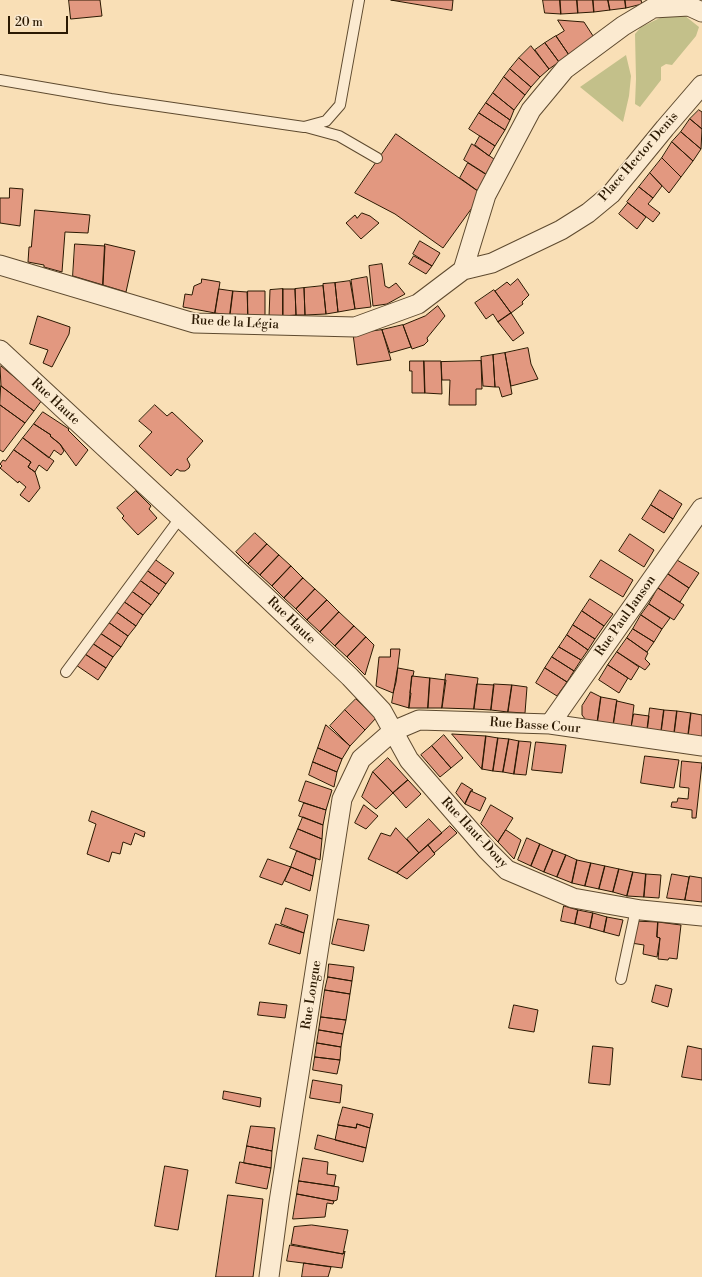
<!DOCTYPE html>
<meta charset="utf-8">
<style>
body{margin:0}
#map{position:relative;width:702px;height:1277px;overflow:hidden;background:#f9dfb6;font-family:"Libre Bodoni",serif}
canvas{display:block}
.scale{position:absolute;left:8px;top:16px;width:60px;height:18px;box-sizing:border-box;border:2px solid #2b1902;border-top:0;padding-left:5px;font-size:12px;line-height:14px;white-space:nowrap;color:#2b1902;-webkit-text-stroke:3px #fbead0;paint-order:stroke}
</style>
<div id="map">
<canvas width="702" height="1277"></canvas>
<div class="scale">20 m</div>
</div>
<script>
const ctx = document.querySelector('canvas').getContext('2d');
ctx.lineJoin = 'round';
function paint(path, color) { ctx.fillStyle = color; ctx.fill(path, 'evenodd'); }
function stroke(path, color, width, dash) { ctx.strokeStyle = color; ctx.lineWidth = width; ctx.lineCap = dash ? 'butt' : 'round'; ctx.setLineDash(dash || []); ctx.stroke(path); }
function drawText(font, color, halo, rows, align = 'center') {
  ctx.font = font + ' "Libre Bodoni",serif'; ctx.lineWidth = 3; ctx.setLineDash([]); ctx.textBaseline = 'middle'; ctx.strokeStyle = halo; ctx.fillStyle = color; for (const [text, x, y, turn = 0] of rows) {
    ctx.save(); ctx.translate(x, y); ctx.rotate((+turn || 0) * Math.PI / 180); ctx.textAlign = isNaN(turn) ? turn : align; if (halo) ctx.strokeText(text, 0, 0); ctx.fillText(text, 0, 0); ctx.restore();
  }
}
const green = new Path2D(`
 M684 15 699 27 696 36 672 65 666 64 661 67V80L640 107 635 104 636 79 635 34 641 27 664 16Z
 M626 55 631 76 629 96 623 122 580 87Z`);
const building = new Path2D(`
 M69 0H100L102 16 71 19Z
 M391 0H453L452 10Z
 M543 0H560L561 14 545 13Z
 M560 0H577L578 13 561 14Z
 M577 0H593L594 12 578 13Z
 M593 0H608L610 10 594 12Z
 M608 0H625L626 8 610 10Z
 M625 0H641L642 4 626 8Z
 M558 20 584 22 595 39 569 55 556 36 564 31Z
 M556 36 569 55 559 62 545 43Z
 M545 43 559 62 549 69 535 50Z
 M531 46 549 69 540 77 519 58Z
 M519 58 540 77 531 87 510 69Z
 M510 69 531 87 525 95 504 77Z
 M504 77 525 95 514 110 493 93Z
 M493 93 514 110 510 120 486 103Z
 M486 103 510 120 505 130 479 113Z
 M699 110 702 112V129L690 119Z
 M479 113 505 130 495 146 469 129Z
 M690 119 702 129 701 149 681 132Z
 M681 132 701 149 693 161 672 142Z
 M396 134 482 194 443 248 395 214 355 193Z
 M480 136 495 146 489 156 475 145Z
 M672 142 693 161 681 177 662 158Z
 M472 144 494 159 486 174 464 160Z
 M662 158 681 177 669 193 650 173Z
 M468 163 490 177 482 194 460 178Z
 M650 173 662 186 653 198 639 187Z
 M639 187 653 198 648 204 660 213 653 222 628 203 627 202Z
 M10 188 23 189 20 226 0 223V198H9Z
 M628 203 646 217 637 229 619 214Z
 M35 210 90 215 88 233 65 232 62 272 44 267V265L28 262 29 247H31Z
 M362 213 370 216 379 223 361 239 346 223 355 215 357 218Z
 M420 241 440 253 432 266 413 254Z
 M75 244 105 246 103 285 73 276Z
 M105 244 135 251 126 292 103 285Z
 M414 256 432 266 426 274 409 264Z
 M382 264 385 286 389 288 396 283 405 294 387 304 373 306 369 266Z
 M367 277 371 307 355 309 351 280Z
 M202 279 220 282 215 313 183 307 185 294 192 295 194 286 201 283Z
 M518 279 529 295 522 302 523 304 511 313 495 291 507 282 510 285Z
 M350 281 355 309 338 312 335 283Z
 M335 283 338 312 326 314 323 284Z
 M323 286 326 314 305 315 304 288Z
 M304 288 305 315H296L295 289Z
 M219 289 233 291 230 315 215 313Z
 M283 289V316L269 317 270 290Z
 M283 289H295L296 315 283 316Z
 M494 290 511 313 498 322 493 314 486 319 475 303Z
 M233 291 247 292 248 317 230 315Z
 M248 291H265V318L248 317Z
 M438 306 445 316 427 338 428 341 424 345 412 349 403 325 425 316Z
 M511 313 524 333 513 341 498 322Z
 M38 316 70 327 69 334 52 367 43 363 48 350 30 344Z
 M403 325 411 347 390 353 382 330Z
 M382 330 391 360 357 365 353 334Z
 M528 348 531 364 538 379 511 386 505 353Z
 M505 353 512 394 502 397 499 387H495L493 355Z
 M493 355 495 387 483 386 481 357Z
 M410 361H424L425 393H412V371H410Z
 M424 361H441L442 394 425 393Z
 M481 361 482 389H476V405H449L450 380H442L441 362Z
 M1 366 42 400 34 411 1 386 0 367Z
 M1 386 34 411 25 423 0 405Z
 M0 405 25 423 3 452 0 450Z
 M155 405 167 416 172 412 203 441 187 459 190 465 189 468 185 471H180L177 469 171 476 139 446 152 432 139 421Z
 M43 412 69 429 68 430 88 450 76 466 60 444 50 436 51 435 34 424Z
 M34 424 51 435 50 436 60 444 64 451 61 455 54 450 49 458 23 438Z
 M23 438 54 461 47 471 39 465 35 472 28 467 31 462 14 450Z
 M14 450 31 462 28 467 35 472 37 478 40 488 29 502 20 495 26 487 19 481 18 483 0 468 2 466 0 464 3 460 5 461Z
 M660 490 682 504 673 519 651 505Z
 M136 491 151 506 149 509 157 518 138 535 122 518 124 516 117 508Z
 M651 505 673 519 664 533 642 519Z
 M255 533 267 544 248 564 236 552Z
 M630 534 654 550 644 567 619 551Z
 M267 544 279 555 260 575 248 564Z
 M279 555 291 566 272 586 260 575Z
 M153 558 174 573 166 584 145 569Z
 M601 560 633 580 623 597 590 577Z
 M677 560 699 573 689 588 668 574Z
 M291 566 303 578 284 598 272 586Z
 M145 569 166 584 159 594 138 579Z
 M668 574 689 588 680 602 658 588Z
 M303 578 315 589 296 609 284 598Z
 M138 579 159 594 151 605 130 590Z
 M658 588 684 605 674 620 649 604Z
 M315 589 327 600 307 620 296 609Z
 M130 590 151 605 143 615 123 601Z
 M590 599 613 614 604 626 582 611Z
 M327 600 339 612 320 632 307 620Z
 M123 601 143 615 136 626 115 611Z
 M649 604 670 618 662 629 641 615Z
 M115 611 136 626 128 636 108 622Z
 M582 611 604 626 595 639 573 625Z
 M339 612 354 626 335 646 320 632Z
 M641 615 662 629 654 642 633 629Z
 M108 622 128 636 121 647 100 633Z
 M573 625 595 639 588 650 567 635Z
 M354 626 366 637 347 657 335 646Z
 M633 629 654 642 647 652 627 638Z
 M100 633 121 647 113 657 92 643Z
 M567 635 588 650 581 660 559 647Z
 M366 637 374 645 365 675 347 657Z
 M627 638 648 653 645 659 650 664 645 670 617 652Z
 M92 643 113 657 106 668 85 654Z
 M559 647 581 660 574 671 552 657Z
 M391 649H400L396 682 393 693 376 686 379 657H390Z
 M617 652 639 667 631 680 608 665Z
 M85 654 106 668 98 680 76 665Z
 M552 657 574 671 567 682 545 668Z
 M608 665 628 678 619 693 599 680Z
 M398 668 414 671 413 676H412L410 693H411L409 708 392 703Z
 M545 668 567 682 557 696 536 683Z
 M446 674 478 678 474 709 442 708Z
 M412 676 430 678 428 708H409Z
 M430 678 446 680 442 708H428Z
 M477 684 494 685 491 710 474 709Z
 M494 684 512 685 508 712 491 710Z
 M512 685 527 687 525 713 508 712Z
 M591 692 601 697 597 725 589 724 582 715V706Z
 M601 697 617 700 613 727 597 725Z
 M356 699 376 718 365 730 345 710Z
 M617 701 634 705 631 729 613 727Z
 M650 708 664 710 661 733 647 732Z
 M345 710 365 730 350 746 330 726Z
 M664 710 677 711 674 735 661 733Z
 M677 711 691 713 688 737 674 735Z
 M691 713 702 715V739L688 737Z
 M634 714 649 716 647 732 631 729Z
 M326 725 350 746 342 759 318 748Z
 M452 734 486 736 482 769Z
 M444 735 463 758 451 768 432 746Z
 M486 736 498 738 493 771 482 769Z
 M498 738 509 739 503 772 493 771Z
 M509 739 519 741 514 774 503 772Z
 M519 741 531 742 526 775 514 774Z
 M536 742 566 745 562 773 532 770Z
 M432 746 451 768 440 777 421 755Z
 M318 748 342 759 337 772 313 762Z
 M645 756 679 760 674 788 641 783Z
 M388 758 408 780 393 793 373 772Z
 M682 761 702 763 696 818H692V810L671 807 672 802H677L678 798 688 799 689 788 680 787Z
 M313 762 337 772 334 787 309 775Z
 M373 772 393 793 376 809 362 797Z
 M408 780 421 794 406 808 393 793Z
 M306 781 332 790 326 810 299 801Z
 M462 783 473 790 471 791 465 804 456 793Z
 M471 791 486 798 480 811 465 804Z
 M304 803 326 810 323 825 299 816Z
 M364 805 378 816 366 829 355 823Z
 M491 805 513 818 498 842 481 824Z
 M92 811 145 832 144 837 135 833 131 845 123 842 120 854 112 852 109 862 87 854 96 824 89 821Z
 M303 817 323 825 322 839 298 829Z
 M429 819 442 833 419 853 407 839Z
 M450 826 457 833 434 853 428 845Z
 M396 828 419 853 397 873 368 859 381 833 390 836Z
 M298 829 322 839 320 860 290 848Z
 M506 830 521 840 514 859 498 842Z
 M527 838 540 844 531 866 518 860Z
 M540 844 553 850 544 872 531 866Z
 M428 845 435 854 407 879 397 873Z
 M553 850 566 855 557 877 544 872Z
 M297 851 316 859 313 876 291 867Z
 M566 855 577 860 572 883 557 877Z
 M268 859 291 867 282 885 260 877Z
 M577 860 591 863 585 886 572 883Z
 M591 863 605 866 599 889 585 886Z
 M605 866 619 869 613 892 599 889Z
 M291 867 313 876 310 891 285 881Z
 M619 869 633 872 627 896 613 892Z
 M633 872 646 874 644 897 627 896Z
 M646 874 661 875 659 898 644 897Z
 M672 874 689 877 685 900 667 898Z
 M690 876 702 878V902L685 900Z
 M564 906 578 910 575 924 561 921Z
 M286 908 308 915 304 933 281 924Z
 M578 910 593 913 590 928 575 924Z
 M593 913 607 917 604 932 590 928Z
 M607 917 623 920 619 936 604 932Z
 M338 919 369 925 364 951 332 944Z
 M634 921 658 922 657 937 660 938 657 957 643 954 644 945 631 943Z
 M658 922 681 925 677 959 669 958 668 960 658 959 660 938 657 937Z
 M276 924 304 933 300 954 269 944Z
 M329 964 354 967 352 981 328 977Z
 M328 977 352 981 350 994 325 990Z
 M656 985 672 989 668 1007 652 1002Z
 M325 990 350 994 346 1020 321 1017Z
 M260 1002 287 1005 285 1018 258 1015Z
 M514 1005 538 1010 534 1032 509 1028Z
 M321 1017 346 1020 343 1034 319 1030Z
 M319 1030 343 1034 341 1047 317 1043Z
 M317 1043 341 1047 340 1060 315 1057Z
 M593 1046 613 1048 610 1085 589 1083Z
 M688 1046 702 1049V1080L682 1077Z
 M315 1057 340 1060 337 1074 313 1070Z
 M313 1080 342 1085 340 1103 310 1098Z
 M224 1091 261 1098 260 1107 223 1099Z
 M343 1107 373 1114 370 1128 357 1124 356 1128 338 1125Z
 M357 1124 370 1128 366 1148 335 1140 338 1125 356 1128Z
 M251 1126 275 1128 272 1151 247 1146Z
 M318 1135 366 1148 363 1162 315 1149Z
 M247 1146 272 1151 271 1168 244 1163Z
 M303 1158 328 1162 327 1174 336 1175 334 1186 299 1181Z
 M240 1162 271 1168 267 1189 236 1183Z
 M165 1166 188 1170 178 1230 155 1226Z
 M299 1181 339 1187 337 1200 334 1201 297 1194Z
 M297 1194 334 1201 333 1204 327 1203 325 1217 293 1219Z
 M228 1195 263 1199 253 1277H216Z
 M312 1225 348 1230 343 1254 291 1244 294 1227Z
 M290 1245 343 1254 345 1251 342 1268 287 1261Z
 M304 1263 331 1267 328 1277H302Z`);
const service = new Path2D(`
 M0 80 111 99 304 127 326 121 340 105 359 0
 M306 127 339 136 377 158
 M66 672 180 518
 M621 979 636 909`);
const minor = new Path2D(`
 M0 265 194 323 355 327 418 304 463 270 492 263 561 230 588 213 611 194 665 128 702 85
 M463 270 486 195 531 110 565 69 623 26 653 8 689 6 702 12
 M0 350 266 597 350 677 382 711 409 760 487 850 507 870 573 898 641 910 702 916
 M550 724 702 508
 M269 1277 279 1202 342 799 361 759 393 731 419 720 550 724 702 746`);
const streetNames = [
 ["Place Hector Denis",639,157,-49],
 ["Rue de la Légia",235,323,3],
 ["Rue Haute",55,402,43],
 ["Rue Paul Janson",626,616,-55],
 ["Rue Haute",291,621,44],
 ["Rue Basse Cour",535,726,4],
 ["Rue Haut-Douy",474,833,47],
 ["Rue Longue",312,995,-81]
];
paint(green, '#c3c08a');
paint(building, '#e29880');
stroke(building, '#2b1902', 1);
stroke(service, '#5e4a2f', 12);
stroke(minor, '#5e4a2f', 21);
stroke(service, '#fbead0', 10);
stroke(minor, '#fbead0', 19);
drawText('13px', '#2b1902', '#fbead0', streetNames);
</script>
